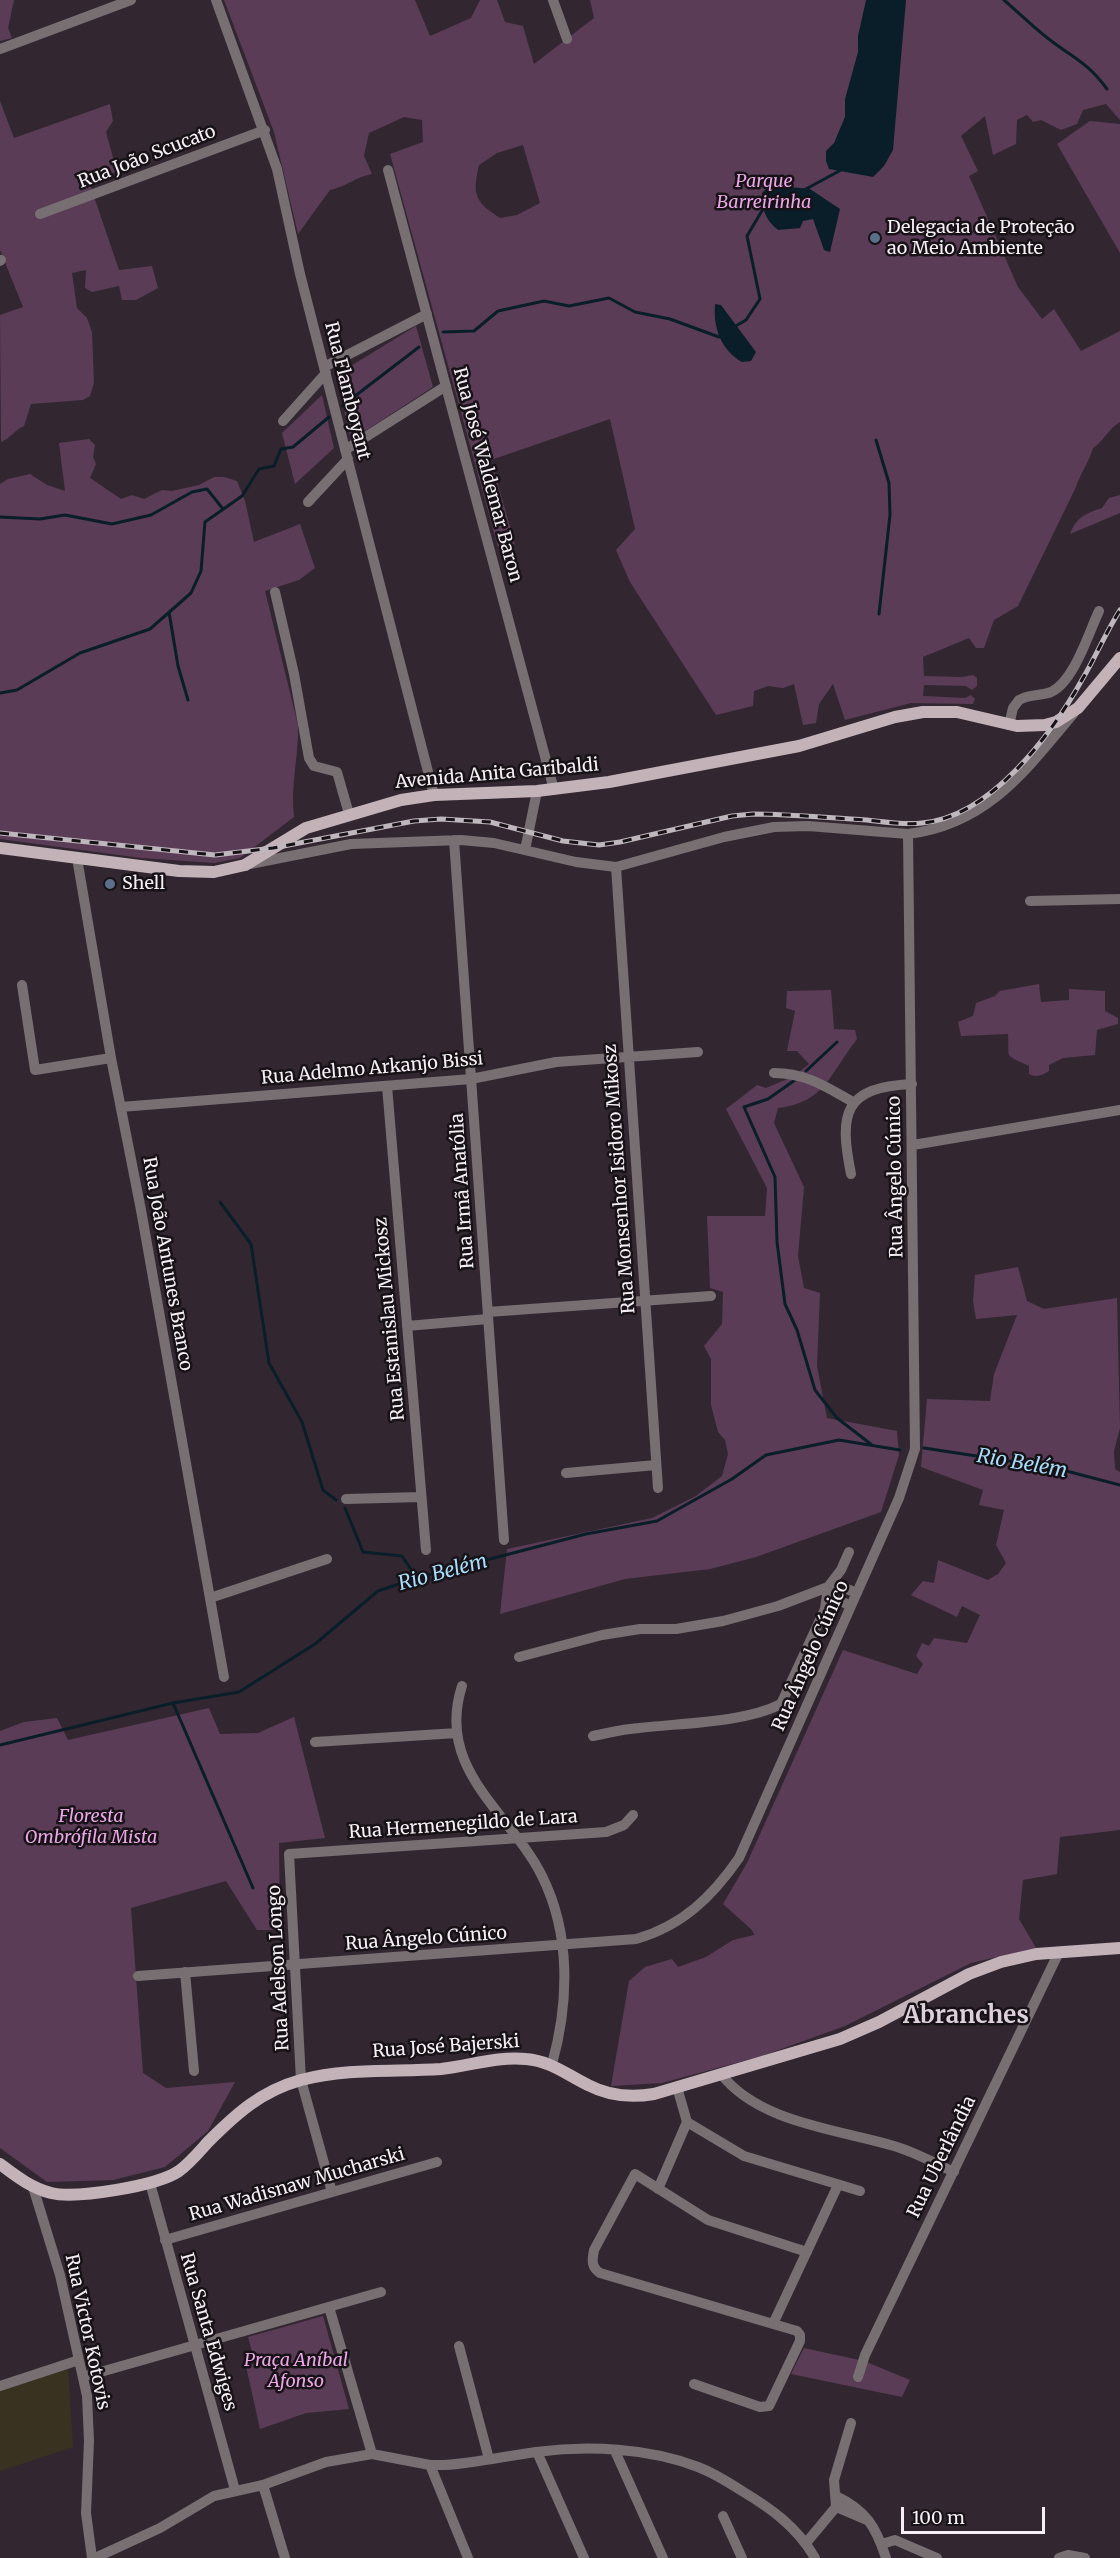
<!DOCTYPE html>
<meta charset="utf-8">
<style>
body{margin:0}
#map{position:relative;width:1120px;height:2558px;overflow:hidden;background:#322730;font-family:Merriweather,serif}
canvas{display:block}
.scale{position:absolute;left:901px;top:2507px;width:144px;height:27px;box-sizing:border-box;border:3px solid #f6eff6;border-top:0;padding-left:8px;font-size:18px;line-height:21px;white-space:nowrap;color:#f6eff6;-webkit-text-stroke:4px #161216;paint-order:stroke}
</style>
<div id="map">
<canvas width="1120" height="2558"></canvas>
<div class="scale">100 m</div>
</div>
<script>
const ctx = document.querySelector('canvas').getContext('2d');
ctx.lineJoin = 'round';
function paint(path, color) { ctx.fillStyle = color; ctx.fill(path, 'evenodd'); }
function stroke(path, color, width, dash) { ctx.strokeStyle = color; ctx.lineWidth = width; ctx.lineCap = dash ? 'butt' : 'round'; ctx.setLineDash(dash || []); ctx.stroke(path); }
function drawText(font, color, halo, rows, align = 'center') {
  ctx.font = font + ' Merriweather,serif'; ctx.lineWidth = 5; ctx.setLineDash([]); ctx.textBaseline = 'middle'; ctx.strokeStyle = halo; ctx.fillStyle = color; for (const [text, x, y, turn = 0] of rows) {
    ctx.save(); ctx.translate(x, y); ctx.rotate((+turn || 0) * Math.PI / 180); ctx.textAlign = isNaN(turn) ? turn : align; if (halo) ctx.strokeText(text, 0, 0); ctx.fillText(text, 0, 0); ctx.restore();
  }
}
const education = new Path2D(`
 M68 2367 73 2447 0 2471V2388Z`);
const green = new Path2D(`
 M0 0H14L8 28 12 38 0 41Z
 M224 0H415L430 36 471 18 480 0H497L505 22 523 26 534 64 594 18 590 0H1120V120L1106 104 1083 110 1077 124 1061 130 1041 120 1033 122 1027 115 1017 120 1016 144 993 155 985 116 961 136 978 171 969 176 1018 287 1042 319 1054 309 1081 351 1120 331V422C1108 429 1104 441 1093 448 1089 462 1081 472 1076 487L1018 606 994 620 984 648H976L969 638 923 657 924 676 962 677 973 675 977 678V686L972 690 966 686 924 685 923 696 965 698 971 695 975 699 973 704 911 703 845 720 833 684 819 704 816 723 803 725 794 684 783 688 768 686 754 691 753 706 716 715 630 582 616 550 635 529 610 419 491 460 515 544 499 551 390 154 423 142 422 120 404 117 369 133 364 156 372 174C355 177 348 186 330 190L298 234 274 132ZM523 145 540 203 517 215 500 218C475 202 472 195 479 165L497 153Z
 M0 101 14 138 110 104 113 121 106 132 117 172 88 179 119 270 152 266 158 288 136 300H122L119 286 92 292 85 288 86 270 72 273 77 308 87 318 92 332 94 383 90 396 83 400 31 404 24 426C14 430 11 438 1 442L0 315 23 307 0 250Z
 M1090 121 1120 124V253L1057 144Z
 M416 326 433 387 351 440 336 375Z
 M322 395 334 448 295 484 282 433Z
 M89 439 95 445 93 457 96 464 90 478 121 499 132 495 144 499 162 490 172 491 199 485 214 477H224L237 481 245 501 254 542 300 524 315 568 299 580 265 591 298 725C299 756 290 786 294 817L240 858 214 863 141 858 0 839V484L8 479 30 474 47 485 65 491 59 443Z
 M1120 495V513L1070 534C1076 517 1087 513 1102 508L1109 498Z
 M1039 984 1041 1002 1069 1000V989L1105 991V1011L1118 1018V1024L1097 1030 1095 1055 1063 1058 1049 1065V1071C1043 1075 1036 1078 1029 1074V1066C1002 1053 1010 1060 1008 1034L961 1036 958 1022 973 1016 976 1003 995 996 1000 991Z
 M831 990 834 1029 855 1030 857 1039C831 1072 825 1103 778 1108L774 1123 804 1187 798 1256 804 1288 820 1293 817 1366 827 1418 897 1431 899 1455 881 1512 756 1557 710 1569 625 1579 500 1614 507 1549 652 1518 696 1496 722 1476 728 1454 725 1440 718 1432 711 1405V1359L704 1346 722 1324 723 1292 710 1288 707 1216H765L767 1188 726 1109 757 1085 766 1088 792 1077 809 1064 797 1051H787L795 1011 786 1008 787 991Z
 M1018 1267 1027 1301 1044 1309 1117 1298 1120 1428 1114 1451 1115 1469 1120 1472V1830L1060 1837 1057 1874 1023 1880 1019 1919 1036 1948 971 1963 845 2026 762 2056 662 2083 611 2086 629 1981 645 1967 672 1959 678 1967 706 1957 733 1940 754 1935 752 1930 723 1904 747 1863 843 1650 917 1674 923 1664 916 1656 922 1643 929 1646 934 1638 967 1643 980 1615 962 1606 957 1617 911 1595 923 1581 934 1583 938 1560 988 1580 998 1574 1006 1563 996 1545 1004 1510 979 1505 983 1490 921 1467 927 1399 990 1401 994 1374 1017 1315 976 1319 973 1301 975 1275Z
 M209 1708 220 1734 258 1733 294 1717 325 1838 279 1843 280 1930H257L226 1881 131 1908 143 2073 166 2088 235 2082 208 2131 165 2167 113 2180 47 2182 0 2148V1731L24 1722 57 1718 68 1740Z
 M323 2316 349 2409 306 2413 260 2429 246 2366 255 2363 248 2337Z
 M804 2348 864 2361 910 2380 902 2397 791 2374Z`);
const water = new Path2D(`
 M866 0H906L893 150 884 166 873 177 829 169 826 161V151L834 143 845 117V99L858 52V36Z
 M770 185 810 189 840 209 830 252 824 250 813 219 803 221 800 228 778 230C765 219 762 210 762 193Z
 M715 304 721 305 756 352 751 361 742 362C721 350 713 328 715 304Z`);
const stream = new Path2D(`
 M1004 0C1019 13 1034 28 1050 40 1075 59 1088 63 1107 89
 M804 190 843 169
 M734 327 746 320 760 299 747 236 763 209
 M443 332 474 331 498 311 544 301 569 306 609 298 635 312 670 319 719 337 721 335
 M342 406 419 347
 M876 440 889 483 890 515 879 614
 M0 517 40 519 65 515 112 524 151 515 192 492 207 489 223 509
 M169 612 178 666 188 700
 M0 693 17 690 80 653 150 629 191 593 201 571 205 522 242 496 259 469 274 466 281 449 293 447 329 417
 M806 1071 837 1042
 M795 1080 768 1099 744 1107 775 1177 777 1242 785 1304 797 1330 815 1390 837 1418 872 1445
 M220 1202 251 1244 269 1363 302 1422 323 1490 336 1500
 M924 1448 1055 1468 1120 1485
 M345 1508 363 1552 402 1556 416 1577
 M173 1703 253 1888
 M0 1745 173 1703 239 1692 315 1644 378 1591 417 1578 586 1534 657 1521 732 1479 766 1455 839 1440 900 1450`);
const minor = new Path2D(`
 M216 0 277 169 300 274 434 795
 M553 0 567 39
 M0 49 131 0
 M388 170 554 790
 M40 214 265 130
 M0 261 1 260
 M324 367 427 314
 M283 421 326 373
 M345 450 446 386
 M308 502 348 459
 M275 592 294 674 309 758 314 766 337 772 349 814
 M1009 725 1013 708 1019 700C1029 694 1041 696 1051 692 1074 682 1089 632 1099 611
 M454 840 504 1540
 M525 850 537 791
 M77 858 111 1058 141 1210 224 1677
 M250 864 351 844 461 840 494 843 576 862 616 867 724 837 774 827 808 826 908 834C988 824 1026 770 1074 713
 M616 867 658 1488
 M1030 901 1120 899
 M22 985 35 1070 111 1058
 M774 1073C806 1073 826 1087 853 1102
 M387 1086 426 1550
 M121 1107 471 1079 556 1062 698 1052
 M913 1145 1120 1110
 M851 1174C839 1114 843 1087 912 1084
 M488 1312 711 1296
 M407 1326 488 1319
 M566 1473 656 1465
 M346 1499 421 1497
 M828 1587 834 1598 851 1606
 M210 1598 327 1559
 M519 1657 602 1635 640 1629H676L723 1621 778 1606 828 1587 839 1586 857 1593
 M462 1686C435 1770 510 1812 542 1876 571 1934 569 2003 552 2064
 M593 1736C608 1733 623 1729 639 1728 680 1723 744 1723 781 1704L825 1609 828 1587 841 1570 849 1552
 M315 1742 457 1733
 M185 1972 194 2071
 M138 1976 636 1939C682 1926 712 1897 739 1858L899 1498 915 1449 908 834
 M721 2074C759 2123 838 2129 894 2146 915 2152 934 2163 954 2172
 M687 2122 744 2156 860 2191
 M150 2183 235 2490
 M33 2187 60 2275 87 2396 89 2441 86 2513 92 2558
 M658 2189 687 2122 677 2087
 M332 2192 301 2080 289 1854 606 1832 624 1825 633 1815
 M165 2240 437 2162
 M329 2307 372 2454
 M773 2324 838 2185
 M459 2346 489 2459
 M83 2377 381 2292
 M858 2377 865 2355 1059 1952
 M694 2384 760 2407 769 2406 800 2341V2335L797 2331 600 2273C591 2267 592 2260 594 2250L635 2174 708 2220 807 2252
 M0 2386 79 2360
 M615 2451 663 2558
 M537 2452 584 2558
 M430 2465 468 2558
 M263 2485 285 2558
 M836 2496C866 2510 876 2527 886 2558
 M836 2507 869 2521
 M723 2516 742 2558
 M806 2543 836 2507 834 2480 851 2423
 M882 2544 895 2540 937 2558
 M95 2558 160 2528 214 2496 263 2485 326 2462 372 2454 430 2465H445C476 2463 505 2456 536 2452 588 2445 649 2448 698 2467 714 2473 728 2482 742 2491 772 2509 797 2527 815 2558
 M1059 2558 1068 2555 1085 2558`);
const major = new Path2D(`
 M0 848 179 871 214 872 245 865 306 828 401 800 434 795 537 791 609 782 799 746 895 717 923 712H957L1017 726 1045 725 1056 722 1078 708 1120 658
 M0 2164C16 2176 31 2188 51 2193 77 2199 157 2186 179 2171 190 2163 199 2152 208 2142 236 2114 261 2091 301 2080 347 2068 394 2072 441 2069 469 2066 498 2056 526 2059 551 2061 567 2075 588 2085 609 2096 631 2098 654 2094L840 2039 879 2022 969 1974 1001 1962 1036 1954 1120 1948`);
const rail = new Path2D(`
 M0 833 215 855 273 848 414 821 441 819 490 822 563 841 599 845 620 842 732 816 753 814C791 814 829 818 867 820 885 822 904 825 922 823 991 817 1052 734 1083 678 1096 656 1106 632 1120 610`);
const markers = [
 [875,238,6,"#5c6f8a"],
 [110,884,6,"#5c6f8a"]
];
const streetNames = [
 ["Rua João Scucato",147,157,-21],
 ["Rua Flamboyant",347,391,76],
 ["Rua José Waldemar Baron",487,475,75],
 ["Avenida Anita Garibaldi",497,774,-5],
 ["Rua Adelmo Arkanjo Bissi",372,1069,-5],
 ["Rua Ângelo Cúnico",896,1177,-91],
 ["Rua Monsenhor Isidoro Mikosz",620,1179,-94],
 ["Rua Irmã Anatólia",463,1191,-94],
 ["Rua João Antunes Branco",167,1264,80],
 ["Rua Estanislau Mickosz",390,1319,-95],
 ["Rua Ângelo Cúnico",811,1656,-66],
 ["Rua Hermenegildo de Lara",463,1825,-4],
 ["Rua Ângelo Cúnico",426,1939,-4],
 ["Rua Adelson Longo",279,1968,-93],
 ["Rua José Bajerski",446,2047,-4],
 ["Rua Uberlândia",942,2157,-64],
 ["Rua Wadisnaw Mucharski",297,2185,-16],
 ["Rua Victor Kotovis",87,2332,78],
 ["Rua Santa Edwiges",208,2332,74]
];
const parkNames = [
 ["Parque",764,182],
 ["Barreirinha",764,203],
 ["Floresta",91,1817],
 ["Ombrófila Mista",91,1838],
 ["Praça Aníbal",296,2361],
 ["Afonso",296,2382]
];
const poiNames = [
 ["Delegacia de Proteção",887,228],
 ["ao Meio Ambiente",887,249],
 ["Shell",122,884]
];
const waterNames = [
 ["Rio Belém",1022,1464,10],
 ["Rio Belém",443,1573,-15]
];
const districtNames = [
 ["Abranches",966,2016]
];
paint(education, '#393221');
paint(green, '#5a3c57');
paint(water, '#091e29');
stroke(stream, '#091e29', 3);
stroke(minor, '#776f72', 10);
stroke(major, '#c3b3b9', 12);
stroke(rail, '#bfb7be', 5);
stroke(rail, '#161216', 3, [9]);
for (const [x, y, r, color] of markers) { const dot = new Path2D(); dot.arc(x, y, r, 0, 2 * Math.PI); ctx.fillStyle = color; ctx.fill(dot); stroke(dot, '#161216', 2); }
drawText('18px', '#f6eff6', '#161216', streetNames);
drawText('italic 18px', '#eca6e7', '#161216', parkNames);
drawText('18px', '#f6eff6', '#161216', poiNames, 'left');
drawText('italic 20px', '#a8defd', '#161216', waterNames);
drawText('bold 24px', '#ddcfdb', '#161216', districtNames);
</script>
